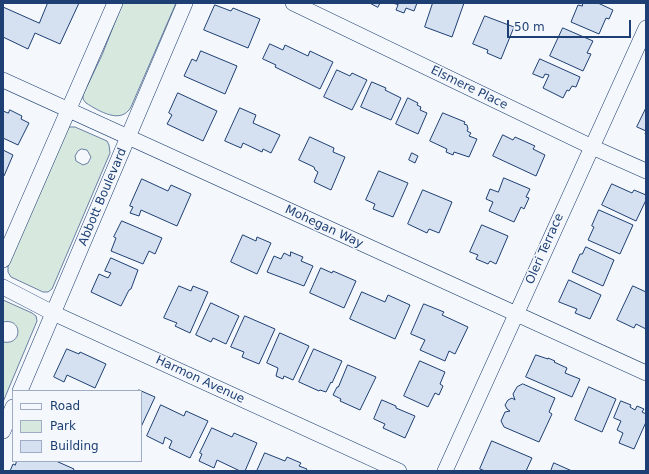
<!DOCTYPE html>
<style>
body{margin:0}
#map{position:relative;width:649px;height:474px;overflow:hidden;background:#f4f7fb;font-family:"DejaVu Sans",sans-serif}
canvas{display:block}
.frame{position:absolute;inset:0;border:4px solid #1d3f73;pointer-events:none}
.legend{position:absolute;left:12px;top:390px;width:130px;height:72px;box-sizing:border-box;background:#f4f7fb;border:1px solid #9eadc5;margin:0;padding:5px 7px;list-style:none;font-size:12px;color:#1d3f73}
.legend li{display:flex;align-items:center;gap:8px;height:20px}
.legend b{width:20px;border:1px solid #9eadc5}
.scale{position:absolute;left:507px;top:20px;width:124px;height:18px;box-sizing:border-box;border:2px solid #1d3f73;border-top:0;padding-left:5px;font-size:12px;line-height:14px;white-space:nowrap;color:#1d3f73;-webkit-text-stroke:3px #f4f7fb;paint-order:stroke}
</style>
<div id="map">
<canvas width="649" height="474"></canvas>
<div class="frame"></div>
<ul class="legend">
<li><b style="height:5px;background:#f4f7fb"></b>Road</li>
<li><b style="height:11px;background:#d7e8df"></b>Park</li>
<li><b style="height:11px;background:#d5e0f0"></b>Building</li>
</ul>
<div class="scale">50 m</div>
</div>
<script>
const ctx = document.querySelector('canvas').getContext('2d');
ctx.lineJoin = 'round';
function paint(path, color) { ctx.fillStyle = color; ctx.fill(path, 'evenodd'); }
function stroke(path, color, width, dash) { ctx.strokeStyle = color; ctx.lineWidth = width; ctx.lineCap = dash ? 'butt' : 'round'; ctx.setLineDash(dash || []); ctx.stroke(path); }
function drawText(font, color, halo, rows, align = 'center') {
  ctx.font = font + ' "DejaVu Sans",sans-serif'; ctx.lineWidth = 3; ctx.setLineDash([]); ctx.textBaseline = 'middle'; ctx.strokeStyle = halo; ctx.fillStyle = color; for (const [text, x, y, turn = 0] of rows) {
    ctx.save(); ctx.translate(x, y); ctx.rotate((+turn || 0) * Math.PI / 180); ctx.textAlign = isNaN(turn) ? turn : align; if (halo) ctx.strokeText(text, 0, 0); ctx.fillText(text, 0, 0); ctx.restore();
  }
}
const green = new Path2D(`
 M123 3H176L131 107C121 125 99 111 86 103L83 99V95L102 55Z
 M69 127H75L107 141 109 145 110 153 52 289 48 292H43L11 277 8 272V265L67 130ZM82 149 87 150 91 157 88 163 83 165 76 161 75 156 78 151Z
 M3 300 32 313 36 316 37 321 3 402V342C23 346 23 317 3 322Z`);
const building = new Path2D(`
 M48 3H79L60 44 35 33 28 49 3 37V7L39 23Z
 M370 3H380L378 7Z
 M393 3H417L414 11 406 8 404 13 396 10 398 5Z
 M433 3H464L452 37 425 27Z
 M583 3H598L613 10 609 19 606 18 599 34 571 22 578 5 582 6Z
 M215 5 231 11 233 8 260 19 248 48 204 30Z
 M485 16 514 27 501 59 487 53 488 50 473 44Z
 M563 28 593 41 587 53 591 54 583 71 550 56Z
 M270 44 283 50 285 45 308 56 310 51 333 62 320 89 275 67 276 65 263 59Z
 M201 51 237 66 225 94 184 76 192 59 196 61Z
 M540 59 580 77 576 87 572 86 569 91 567 90 563 98 543 88 549 75 545 74 543 78 533 74Z
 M337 70 350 76 352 73 367 80 352 110 324 97Z
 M372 82 386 88 385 90 401 98 391 120 361 107Z
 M178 93 217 111 203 141 167 124 172 115 169 113Z
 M408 98 418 103 417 105 421 107 420 110 427 113 418 134 396 124Z
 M240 108 256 115 253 123 280 135 271 153 263 149 262 152 243 143 241 148 225 141Z
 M646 108V134H645L646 131 637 127Z
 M10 110 22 116 21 119 29 123 18 145 3 138V111L8 113Z
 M443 113 465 122 464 124 467 125 468 129 467 131 471 133 469 136 477 139 469 157 454 152 453 155 446 152 447 149 430 141Z
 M503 135 513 140 515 137 535 146 533 149 545 155 536 176 493 156Z
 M310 137 334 148 333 152 345 157 331 190 314 182 318 172 315 170 314 167 299 160Z
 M3 150 13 155 4 176H3Z
 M412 153 418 156 415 163 409 160Z
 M379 171 408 183 393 217 373 209 375 204 366 200Z
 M504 178 530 189 526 197 529 198 524 209 521 207 514 222 489 211 493 202 486 199 490 189 498 192Z
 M142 179 168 191 171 185 191 194 177 226 141 210 139 216 130 213 133 207 130 206Z
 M612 184 632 193 634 190 646 195V200L636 221 602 205Z
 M423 190 452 202 439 233 429 229 427 233 408 224Z
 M599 210 633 225 620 254 588 240 594 227 592 226Z
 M122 221 162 238 155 254 149 251 143 264 111 251 116 238 114 237Z
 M482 225 508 236 496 264 490 261 488 264 476 259 478 255 470 252Z
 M243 235 256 241 257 237 271 243 257 274 231 262Z
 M586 247 614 260 603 286 572 272 580 254H582Z
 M291 252 303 257 301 261 313 266 304 286 267 272 274 256 281 259 284 253 290 256Z
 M111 258 138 270 131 289 129 290 121 306 91 292 99 274 108 278 111 273 105 271Z
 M321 268 332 273 333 271 356 281 344 308 310 293Z
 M569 280 601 295 590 319 575 313 577 309 559 302Z
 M179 286 191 291 193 286 208 292 190 333 175 326 177 323 164 318Z
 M633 286 646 292V329L636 324 634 328 617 320Z
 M362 292 385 302 388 295 410 305 395 339 350 319Z
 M211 303 239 316 226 344 213 338 211 342 196 335Z
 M424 304 444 312 442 315 468 327 455 354 449 351 445 361 420 350 425 340 411 334Z
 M245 316 275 329 259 364 242 357 244 352 231 347Z
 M280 333 309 346 293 380 284 376 283 379 276 376 278 368 267 363Z
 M67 349 79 354 80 352 106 364 95 388 67 375 64 382 54 377Z
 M314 349 342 361 332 383 331 382 326 392 320 390 319 391 299 382Z
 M536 355 548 359V358L555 361 554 362 567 368 565 373 580 379 572 397 526 377Z
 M420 361 445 372 440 384 443 386 439 395 435 393 428 407 404 396Z
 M348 365 376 377 360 410 340 401 341 399 333 395 337 387H338Z
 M523 384 555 398 549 412 552 414 539 442 504 427 501 421 505 412 510 411 507 409 505 405 508 400 512 398 515 400 513 394 517 387Z
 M589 387 616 399 602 432 575 420Z
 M139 390 155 397 141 427V391H138Z
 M382 400 396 406V408L415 416 405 438 383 428 385 424 374 419Z
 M621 401 631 405 630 407 635 410 637 406 644 409 642 412 646 414V422L634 449 619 443 623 433 617 430 621 421 614 418Z
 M161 405 184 416 186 411 208 421 190 458 169 448 172 441 165 437 163 444 147 436Z
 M212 428 232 437 234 433 257 443 245 471H240L217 460 214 468 199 461 202 454 200 453Z
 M492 441 532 458 526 471H485L480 469Z
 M265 453 285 461 287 457 301 463 299 466 307 469 306 471H257Z
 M17 461H56L74 469 73 471H10L13 464 15 465Z
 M554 463 572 471H551Z`);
const street = new Path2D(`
 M293 3 592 147 646 171
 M3 80 646 373
 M3 260 115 3
 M3 287 53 313 399 471
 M20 391 185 3
 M3 431 13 407
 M445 471 646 28`);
const streetNames = [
 ["Elsmere Place",469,88,26],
 ["Abbott Boulevard",103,197,-67],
 ["Mohegan Way",324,227,25],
 ["Oleri Terrace",545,249,-66],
 ["Harmon Avenue",200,380,25]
];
paint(green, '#d7e8df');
stroke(green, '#687fa3', 1);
paint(building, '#d5e0f0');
stroke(building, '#1d3f73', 1);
stroke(street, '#1d3f73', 16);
stroke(street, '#f4f7fb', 15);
drawText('12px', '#1d3f73', '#f4f7fb', streetNames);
</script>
